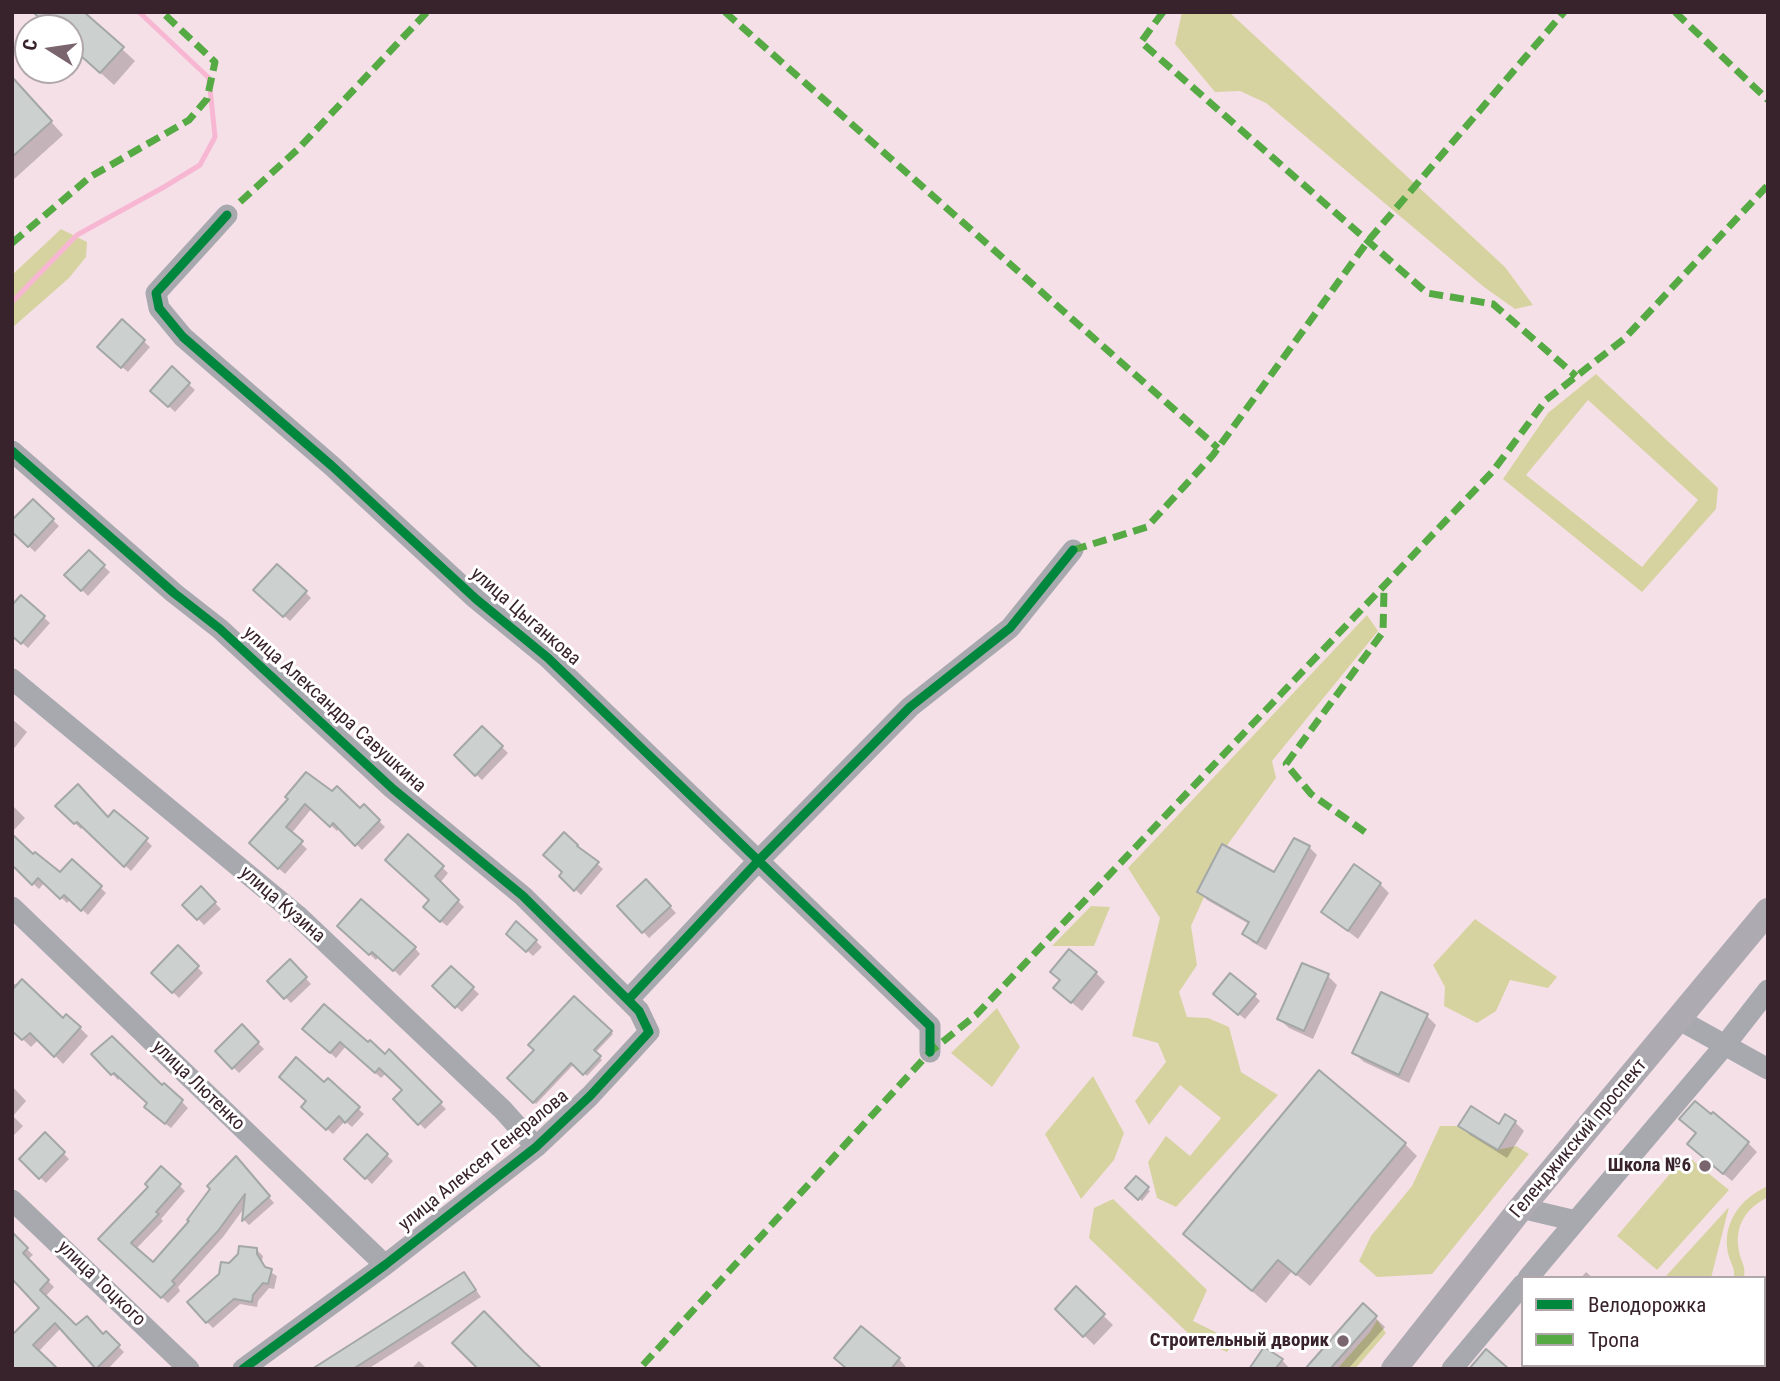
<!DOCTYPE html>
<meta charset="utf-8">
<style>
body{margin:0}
#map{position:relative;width:1780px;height:1381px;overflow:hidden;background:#f5e0e8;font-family:"Roboto Condensed",sans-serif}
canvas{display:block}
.frame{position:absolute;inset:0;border:14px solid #38222b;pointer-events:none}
.legend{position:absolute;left:1521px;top:1276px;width:245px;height:91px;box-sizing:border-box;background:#fff;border:2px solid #afa7aa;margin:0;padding:9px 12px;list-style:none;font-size:21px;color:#38222b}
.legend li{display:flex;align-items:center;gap:14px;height:35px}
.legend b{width:35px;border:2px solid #afa7aa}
.north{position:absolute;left:14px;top:14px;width:70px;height:70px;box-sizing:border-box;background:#fff;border:2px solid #afa7aa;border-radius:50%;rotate:282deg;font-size:19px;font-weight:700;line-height:28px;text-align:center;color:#38222b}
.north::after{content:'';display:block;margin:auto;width:24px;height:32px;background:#7a646d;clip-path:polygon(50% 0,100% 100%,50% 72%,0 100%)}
</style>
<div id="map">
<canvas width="1780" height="1381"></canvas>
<div class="frame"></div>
<ul class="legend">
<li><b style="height:9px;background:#00873e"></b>Велодорожка</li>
<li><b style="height:9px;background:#5a4"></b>Тропа</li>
</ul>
<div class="north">С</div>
</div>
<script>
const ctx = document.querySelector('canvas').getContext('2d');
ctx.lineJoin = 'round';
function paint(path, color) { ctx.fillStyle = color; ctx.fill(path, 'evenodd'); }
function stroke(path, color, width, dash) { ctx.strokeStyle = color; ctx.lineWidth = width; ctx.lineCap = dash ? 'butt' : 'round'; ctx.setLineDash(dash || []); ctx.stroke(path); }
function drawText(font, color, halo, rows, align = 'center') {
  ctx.font = font + ' "Roboto Condensed",sans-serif'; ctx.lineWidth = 6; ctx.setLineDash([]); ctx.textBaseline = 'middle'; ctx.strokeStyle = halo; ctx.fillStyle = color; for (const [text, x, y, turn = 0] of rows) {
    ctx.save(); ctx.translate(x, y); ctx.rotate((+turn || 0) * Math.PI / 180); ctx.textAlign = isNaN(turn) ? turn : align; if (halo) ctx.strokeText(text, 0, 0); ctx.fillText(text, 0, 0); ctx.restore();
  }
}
const green = new Path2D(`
 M1182 12H1229L1505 267 1533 305 1515 309 1484 287 1266 103 1240 91 1215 92 1175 44Z
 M61 229 87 242 86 257 69 278 12 328V275Z
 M1596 374 1718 488 1716 509 1642 592 1503 479 1548 413ZM1588 400 1698 500 1642 567 1526 475Z
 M1367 615 1378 631 1272 761 1276 778 1228 844 1191 926 1197 965 1179 992 1187 1017 1208 1018 1229 1027 1241 1072 1278 1095 1176 1207 1157 1198 1148 1162 1166 1136 1190 1156 1221 1118 1180 1085 1149 1125 1135 1101 1166 1062 1158 1043 1132 1036 1160 918 1128 868Z
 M1091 906 1110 907 1094 946H1052Z
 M1475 919 1557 977 1548 988 1510 980 1496 1011 1477 1023 1444 1006 1445 987 1433 965Z
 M997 1008 1020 1047 992 1087 951 1053Z
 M1093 1076 1124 1133 1114 1160 1081 1199 1045 1134Z
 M1440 1126H1458L1497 1150 1516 1146 1529 1154 1432 1274 1377 1277 1359 1261 1371 1236 1412 1186Z
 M1686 1155 1729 1190 1657 1270 1617 1236Z
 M1768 1186V1197C1746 1208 1734 1226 1739 1251 1741 1263 1746 1264 1744 1278H1734C1735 1268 1732 1266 1729 1257 1720 1225 1740 1198 1768 1186Z
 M1113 1199 1207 1290 1193 1321 1234 1341 1227 1352 1192 1337 1089 1238 1094 1208Z
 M1729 1207 1711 1278H1669L1666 1276Z
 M1377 1320 1386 1333 1355 1369H1337L1370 1332Z`);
const shadow = new Path2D(`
 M34 12 122 49 135 61 114 85 70 45V28H51Z
 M12 78 63 135 12 181Z
 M122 322 150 347 128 372 106 353Z
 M172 369 195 390 175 412 153 391Z
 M33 501 59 526 35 552 12 530Z
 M89 553 110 572 88 596 67 575Z
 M256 590 305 592 311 598 290 621Z
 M21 597 50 623 28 648 12 634Z
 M12 719 27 732 12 751Z
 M482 728 508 753 482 780 456 755Z
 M290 799 360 810 364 806 385 827 362 850 340 827 337 831 312 808 291 834 307 849 285 874 257 849Z
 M12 805 25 818 12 832Z
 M57 806 108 819 146 840 152 846 131 871 84 826 81 829Z
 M409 836 448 873 440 883 464 907 447 926 431 913V901Z
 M577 846 603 869 581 895 561 876Z
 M1309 847 1317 855 1266 950 1252 942 1244 934 1249 924 1207 900 1199 892 1275 874Z
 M33 857 60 875 73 861 106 893 88 915 71 899 67 903 45 882 39 889 12 864Z
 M646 881 676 913 649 938 620 906Z
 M1380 884 1389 893 1358 939 1323 912Z
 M201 889 221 909 204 925 185 905Z
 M517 923 542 947 533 956 509 933Z
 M340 926 415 948 420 954 400 976 379 956 376 960Z
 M178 948 203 973 179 998 153 973Z
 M290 962 311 984 291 1003 270 981Z
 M451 968 479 994 462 1012 434 986Z
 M1096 973 1105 982 1082 1011 1065 997Z
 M1328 976 1337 985 1313 1039 1289 1028 1279 1019Z
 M12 982 63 1020 80 1028 88 1036 63 1064 39 1039 31 1047 12 1029Z
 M1254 995 1260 1001 1245 1019 1221 1000Z
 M574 998 613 1034 595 1053 602 1060 587 1076 574 1064 536 1104 509 1078 536 1050Z
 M324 1006 385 1056 389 1052 446 1109 425 1129 395 1099 405 1090 386 1073 381 1078 346 1046 336 1058 310 1035Z
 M1427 1016 1436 1025 1409 1083 1364 1062 1354 1053Z
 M242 1027 264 1049 239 1073 217 1051Z
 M94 1054 162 1088 165 1085 188 1108 171 1128 152 1113 149 1104 121 1077 118 1080Z
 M328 1080 364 1114 352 1127 345 1121 333 1134 303 1107Z
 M12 1086 26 1101 13 1116 23 1126 14 1135 12 1133Z
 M1515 1122 1524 1131 1507 1158 1470 1135 1461 1126H1500Z
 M45 1135 69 1159 46 1183 21 1159Z
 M368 1137 393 1161 372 1184 346 1159Z
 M1748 1143 1757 1152 1732 1181 1698 1153Z
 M1405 1144 1417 1156 1310 1286 1292 1271 1266 1303 1198 1246Z
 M242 1165 274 1203 249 1225 244 1220 245 1207 223 1237 178 1287 180 1291 168 1303 101 1239 151 1187 161 1168 185 1191 161 1219 163 1221 136 1249 153 1264Z
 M1136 1178 1150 1191 1142 1201 1127 1188Z
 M12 1234 33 1255 27 1260 54 1287 45 1297 76 1328 103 1337 106 1334 124 1352 108 1369H98L61 1328 38 1352 12 1369V1332L15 1335 41 1308Z
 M257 1250 263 1256 262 1261 267 1270 277 1276 274 1289 269 1288 258 1301 257 1307 240 1304 213 1328 207 1322 229 1265Z
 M1586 1272 1593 1278H1581Z
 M464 1274 481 1297 368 1369H316Z
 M1076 1289 1113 1325 1094 1345 1057 1309Z
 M1363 1306 1385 1327 1348 1369H1314Z
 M899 1359 908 1369H848Z
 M1282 1360 1290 1369H1251Z
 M419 1361 427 1369H411Z
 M1632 1365H1676L1673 1369H1636Z`);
const stream = new Path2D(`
 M12 302 77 235 164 187 200 165 215 137 209 78 139 12`);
const building = new Path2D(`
 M33 12H84L124 47 100 73 70 46V28H50Z
 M12 77 52 121 12 157Z
 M122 319 145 340 121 368 97 347Z
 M172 366 190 383 168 407 150 391Z
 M33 499 54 519 28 547 12 532V520Z
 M89 550 105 565 81 591 64 575Z
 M277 564 307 591 283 617 253 590Z
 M21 595 45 616 21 644 12 636V605Z
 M482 726 503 746 475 776 454 755Z
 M306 772 332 791 337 786 360 808 364 804 380 820 355 846 333 823 330 827 305 804 286 827 303 841 278 869 249 843 288 799 285 797Z
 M78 784 108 817 114 810 148 838 124 867 77 822 74 824 55 806Z
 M564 832 578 845 577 846 599 862 574 891 559 876 562 872 543 855Z
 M12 834 33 854 35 852 60 872 72 859 102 886 81 911 64 895 60 899 38 878 32 885 12 865Z
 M408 834 444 866 435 876 459 900 440 922 423 907 429 900 385 860Z
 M1294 838 1310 846 1257 943 1242 934 1249 922 1197 892 1222 844 1274 872Z
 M1354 864 1381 883 1348 931 1321 912Z
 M646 879 671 906 642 933 617 906Z
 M201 886 216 902 197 920 182 905Z
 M361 899 416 947 393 971 372 952 369 955 337 926Z
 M516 921 537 940 526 952 506 934Z
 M178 945 199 966 172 993 151 973Z
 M1069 949 1097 972 1071 1003 1053 988 1060 980 1050 972Z
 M290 959 307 977 284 999 267 981Z
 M1302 963 1329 974 1304 1031 1277 1019Z
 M451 966 474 987 455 1008 432 986Z
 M1230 973 1256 994 1238 1015 1213 994Z
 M22 979 63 1018 66 1014 81 1027 54 1057 30 1033 22 1040 12 1031V990Z
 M1381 992 1428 1014 1399 1075 1352 1053Z
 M574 996 612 1031 594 1050 601 1056 583 1075 571 1063 533 1103 507 1078 534 1050 528 1045Z
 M324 1004 368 1042 370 1040 385 1054 389 1049 442 1102 418 1125 393 1099 402 1090 379 1068 375 1073 340 1042 330 1053 302 1029Z
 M242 1024 259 1042 232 1069 215 1051Z
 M112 1036 162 1085 164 1083 183 1100 165 1124 144 1107 147 1103 114 1073 111 1075 91 1054Z
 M296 1057 324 1082 328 1078 360 1107 345 1123 339 1116 326 1130 301 1107 306 1101 279 1077Z
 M1319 1070 1406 1143 1296 1275 1278 1260 1252 1291 1183 1234Z
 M1695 1101 1711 1114 1713 1112 1749 1142 1723 1174 1687 1144 1696 1133 1679 1119Z
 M1471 1106 1499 1124 1505 1114 1516 1121 1498 1150 1458 1126Z
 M45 1132 65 1152 39 1179 19 1159Z
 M367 1134 388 1154 365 1179 344 1159Z
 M236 1156 270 1196 242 1221 245 1194 218 1231 172 1281 175 1284 161 1298 98 1239 148 1187 145 1184 161 1166 181 1184 156 1212 159 1214 131 1243 153 1262 189 1221 187 1220 210 1189 207 1186Z
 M1136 1176 1149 1187 1138 1200 1125 1188Z
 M12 1232 28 1248 23 1253 49 1280 40 1290 76 1325 87 1316 103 1334 106 1331 120 1345 96 1369 55 1323 33 1345 58 1369H12V1335L39 1308 12 1279Z
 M239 1246 257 1248V1254L265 1267 272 1269 268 1284 263 1283 253 1295 252 1302 234 1299 206 1323 187 1302 219 1274 221 1262 229 1263 238 1254Z
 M464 1272 476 1290 394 1343 353 1369H312Z
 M1076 1286 1105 1314 1083 1337 1055 1309Z
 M1363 1303 1377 1316 1330 1369H1305Z
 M484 1311 524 1352 542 1369H478L452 1343Z
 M861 1326 900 1358 891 1369H847L834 1358Z
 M1264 1347 1283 1359 1275 1369H1249Z
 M1486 1349 1509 1369H1469Z`);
const minor = new Path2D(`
 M227 215 156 293 159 308 183 337 332 466 476 599 548 658 930 1026V1052
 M12 451 174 593 220 629 393 789 523 896 628 1000
 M12 679 297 915 503 1110 536 1147
 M12 907 385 1265
 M1678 1019 1768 1069
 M12 1200 189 1369
 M1521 1208 1576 1221 1725 1045 1768 990
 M1528 1278 1576 1221
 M243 1369 385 1265 536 1147 590 1096 649 1032 639 1011 628 1000 759 860 910 707 1010 628 1073 550
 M1452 1369 1523 1284
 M1562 1369 1564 1365`);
const major = new Path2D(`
 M1394 1369 1521 1208 1768 911`);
const quiet = new Path2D(`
 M725 12 1218 448
 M1163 12 1141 42 1427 293 1493 304 1576 376
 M1675 12 1768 100
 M240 202 298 149 427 12
 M12 243 90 177 189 120 207 99 215 62 162 12
 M1073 550 1147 527 1213 455 1368 241 1564 12
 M1365 832 1311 794 1286 764 1383 632 1384 589
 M643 1365 930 1052 976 1015 1493 471 1546 400 1624 339 1768 185`);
const cycleway = new Path2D(`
 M227 215 156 293 159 308 183 337 332 466 476 599 548 658 930 1026V1052
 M12 451 174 593 220 629 393 789 523 896 628 1000
 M243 1369 385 1265 536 1147 590 1096 649 1032 639 1011 628 1000 759 860 910 707 1010 628 1073 550`);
const markers = [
 [1705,1166,7,"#7a646d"],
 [1343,1341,7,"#7a646d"]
];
const streetNames = [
 ["улица Цыганкова",525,617,41],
 ["улица Александра Савушкина",334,710,42],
 ["улица Кузина",282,905,41],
 ["улица Лютенко",198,1086,44],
 ["Геленджикский проспект",1579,1139,-50],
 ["улица Алексея Генералова",484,1161,-39],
 ["улица Тоцкого",101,1284,44]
];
const poiNames = [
 ["Школа №6",1691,1166],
 ["Строительный дворик",1329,1341]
];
paint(green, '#d7d3a0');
paint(shadow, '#0003');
stroke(stream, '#f7b7d2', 5);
paint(building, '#ccd1d0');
stroke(building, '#a4a7a7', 2);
stroke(minor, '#a8a9af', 21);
stroke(major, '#aeaab1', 26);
stroke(quiet, '#5a4', 7, [14, 7]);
stroke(cycleway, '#00873e', 9);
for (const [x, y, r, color] of markers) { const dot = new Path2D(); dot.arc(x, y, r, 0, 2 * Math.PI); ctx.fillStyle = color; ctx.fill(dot); stroke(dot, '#fff', 2.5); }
drawText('19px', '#38222b', '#fff', streetNames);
drawText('bold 19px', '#38222b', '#fff', poiNames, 'right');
</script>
